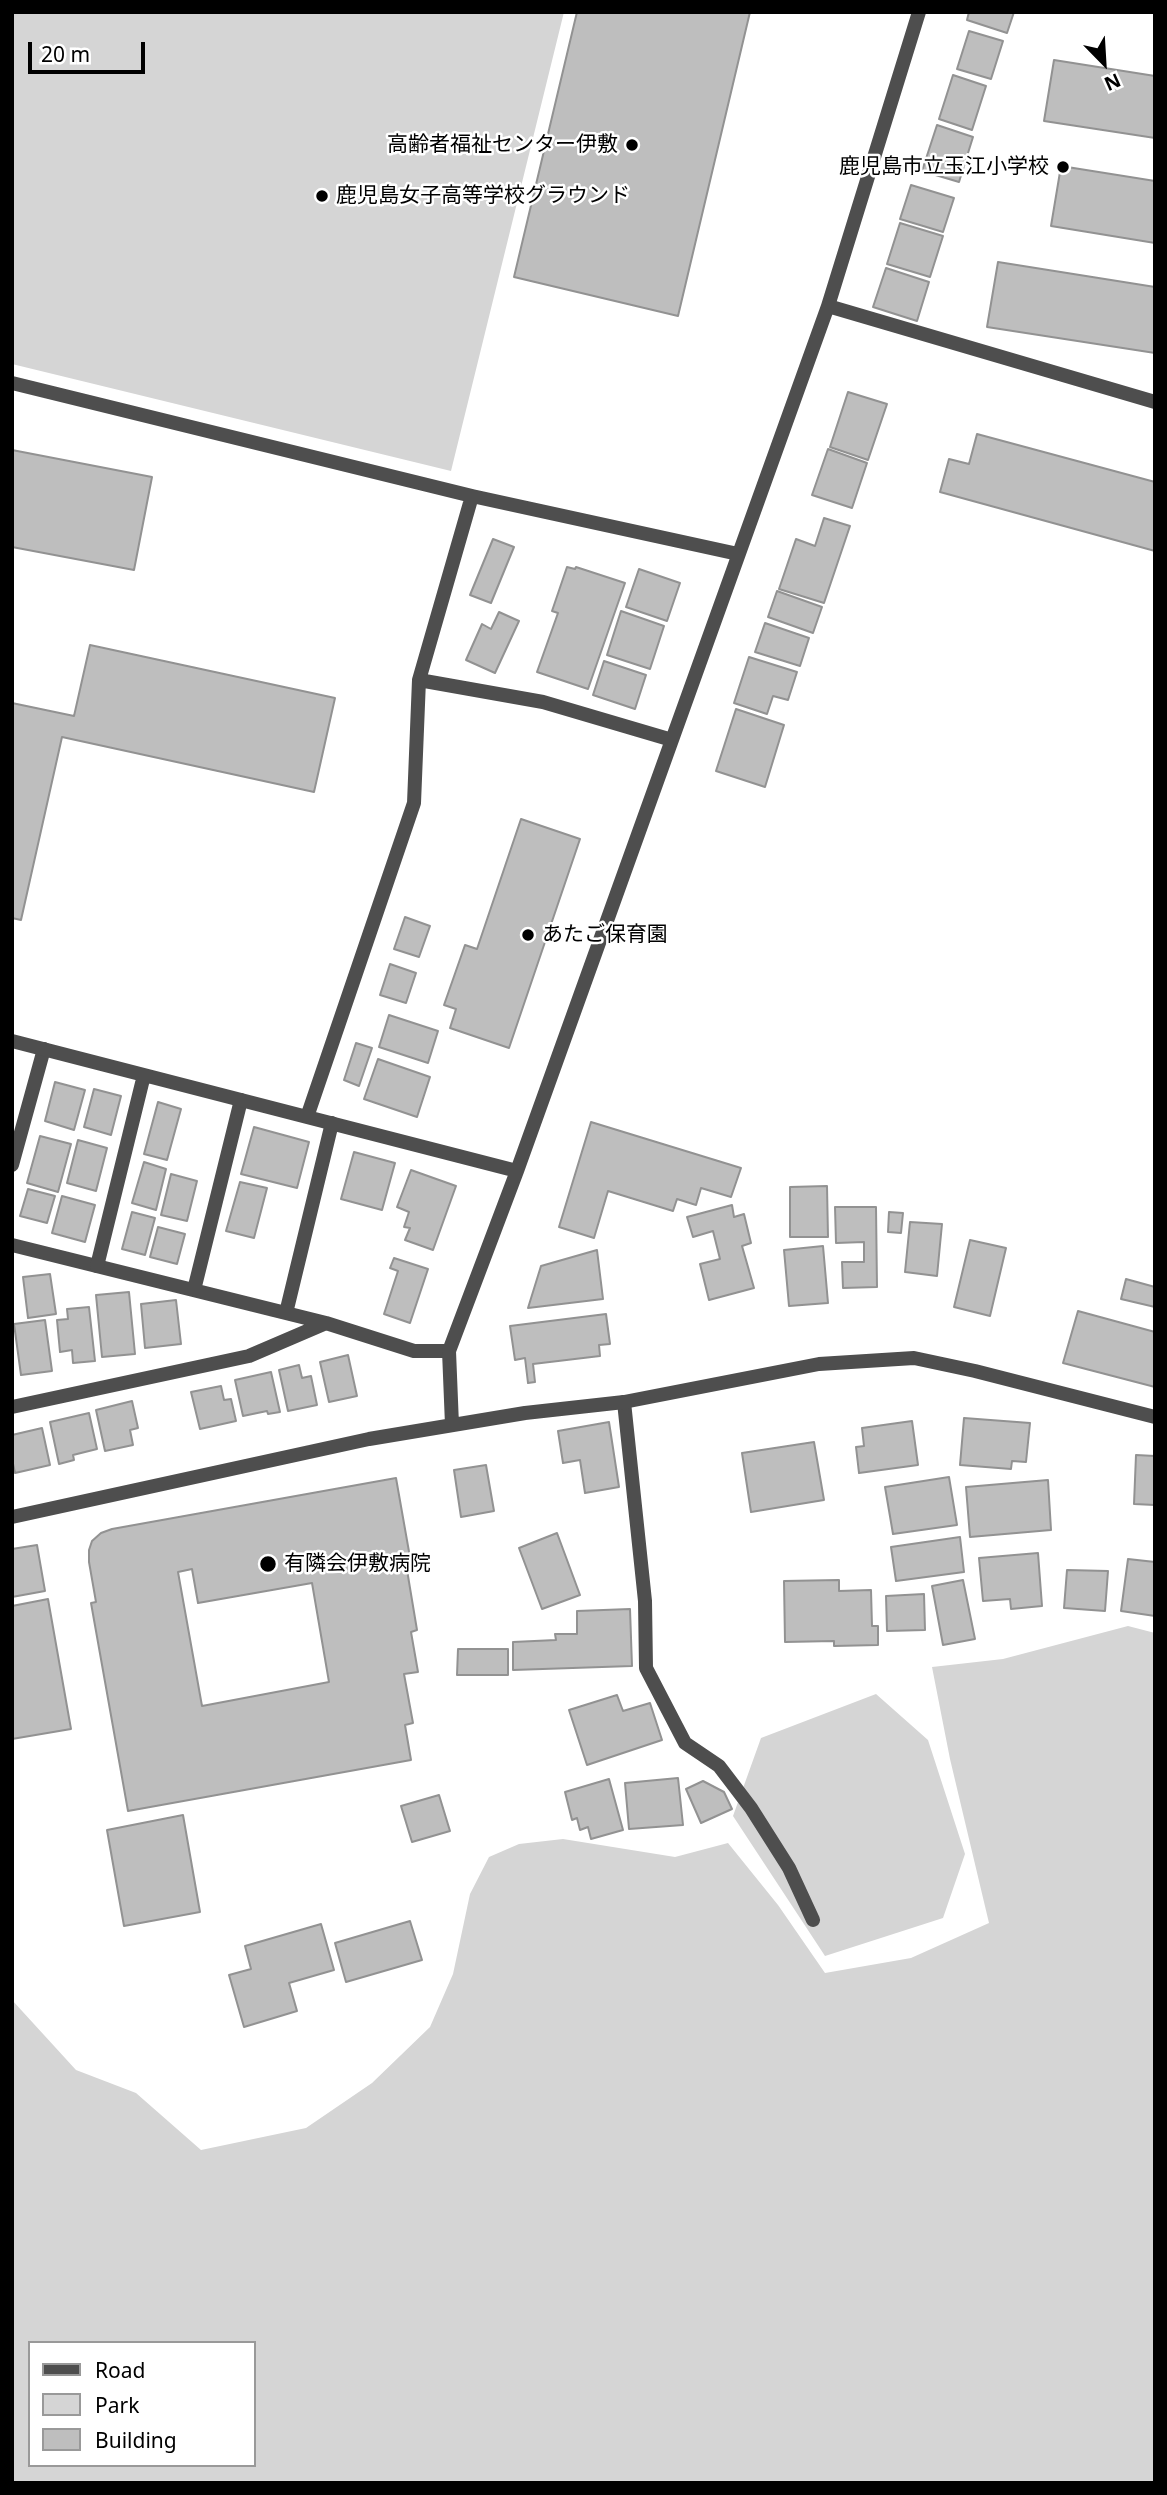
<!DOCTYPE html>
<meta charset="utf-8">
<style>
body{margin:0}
#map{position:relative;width:1167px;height:2495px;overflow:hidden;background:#fff;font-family:"Noto Sans",sans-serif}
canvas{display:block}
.frame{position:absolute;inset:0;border:14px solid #000;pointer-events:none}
.legend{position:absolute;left:28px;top:2341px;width:228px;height:126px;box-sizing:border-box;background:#fff;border:2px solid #999;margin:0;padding:9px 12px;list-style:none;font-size:21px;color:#000}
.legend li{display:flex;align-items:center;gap:14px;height:35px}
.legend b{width:35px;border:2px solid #999}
.north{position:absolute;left:1069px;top:28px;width:70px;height:70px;-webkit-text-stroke:5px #fff;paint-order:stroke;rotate:156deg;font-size:19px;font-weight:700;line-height:28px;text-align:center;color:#000}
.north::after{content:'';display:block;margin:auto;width:24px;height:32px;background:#000;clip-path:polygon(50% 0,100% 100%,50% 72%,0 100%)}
.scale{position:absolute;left:28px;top:42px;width:117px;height:32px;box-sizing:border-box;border:4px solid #000;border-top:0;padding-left:9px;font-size:21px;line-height:24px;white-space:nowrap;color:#000;-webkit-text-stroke:5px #fff;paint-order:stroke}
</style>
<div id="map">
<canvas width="1167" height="2495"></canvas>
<div class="frame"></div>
<ul class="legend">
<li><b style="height:9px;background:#4e4e4e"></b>Road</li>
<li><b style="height:19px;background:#d5d5d5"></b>Park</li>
<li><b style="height:19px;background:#bebebe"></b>Building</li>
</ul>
<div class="north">N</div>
<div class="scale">20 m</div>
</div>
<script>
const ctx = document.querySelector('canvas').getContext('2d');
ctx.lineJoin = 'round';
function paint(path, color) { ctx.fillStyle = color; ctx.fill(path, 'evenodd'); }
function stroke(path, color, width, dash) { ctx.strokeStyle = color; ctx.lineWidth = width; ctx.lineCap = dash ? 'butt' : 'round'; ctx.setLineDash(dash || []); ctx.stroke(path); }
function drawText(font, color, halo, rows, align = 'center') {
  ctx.font = font + ' "Noto Sans","Noto Sans JP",sans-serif'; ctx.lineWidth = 5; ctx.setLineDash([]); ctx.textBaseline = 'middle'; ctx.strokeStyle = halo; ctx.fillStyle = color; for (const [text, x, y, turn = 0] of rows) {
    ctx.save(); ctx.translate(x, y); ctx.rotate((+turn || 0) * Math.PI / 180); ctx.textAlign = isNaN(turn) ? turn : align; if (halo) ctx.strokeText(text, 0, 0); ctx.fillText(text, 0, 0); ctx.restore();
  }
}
const green = new Path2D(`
 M12 12H564L451 471 12 364Z
 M1128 1626 1155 1633V2483H12V2000L76 2070 136 2093 201 2150 306 2128 372 2083 430 2027 453 1974 470 1894 489 1857 519 1844 563 1839 675 1857 728 1843 778 1905 825 1973 911 1958 989 1923 950 1759 932 1667 1003 1659ZM30 2343H254V2465H30Z
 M876 1694 928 1740 965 1854 943 1918 825 1956 733 1816 761 1738Z`);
const building = new Path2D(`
 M577 12H750L678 316 514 277Z
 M969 12H1014L1007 33 967 20Z
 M969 31 1003 41 991 79 957 69Z
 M1054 60 1155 76V138L1044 121Z
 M953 75 986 86 972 130 939 119Z
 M937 125 973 137 959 182 922 171Z
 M1061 166 1155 181V243L1051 226Z
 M911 185 954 198 943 232 900 219Z
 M900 223 943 236 930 277 887 264Z
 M998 262 1155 287V353L987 327Z
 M886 268 929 282 917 321 873 307Z
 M848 392 887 404 868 460 830 447Z
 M977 434 1155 482V551L940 492 949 459 969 464Z
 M828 449 867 463 852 508 812 495Z
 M12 450 152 477 134 570 12 547Z
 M824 518 850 526 824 603 779 589 796 539 815 546Z
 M493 539 514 547 491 603 470 595Z
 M567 567 575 569 576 567 625 583 588 689 537 672 558 613 552 611Z
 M639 569 680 583 667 621 626 607Z
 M777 591 822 607 813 633 768 617Z
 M621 611 664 626 650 669 607 655Z
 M499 612 519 621 495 673 466 660 482 624 491 629Z
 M765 623 809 638 800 666 755 652Z
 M90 645 335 698 314 792 62 737 21 920 12 918V703L74 716Z
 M749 657 797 672 788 700 773 696 767 714 734 703Z
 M604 661 646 675 635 709 593 695Z
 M736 709 784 725 765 787 716 771Z
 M521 819 580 839 509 1048 450 1028 456 1009 444 1005 465 945 477 949Z
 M405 917 430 926 419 957 394 949Z
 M390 964 416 973 406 1003 380 995Z
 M389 1015 438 1031 428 1063 379 1047Z
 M356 1043 372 1048 359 1086 344 1080Z
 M378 1059 430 1077 417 1117 364 1099Z
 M55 1082 85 1090 74 1130 45 1121Z
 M94 1089 121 1096 111 1135 84 1127Z
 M158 1102 181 1109 167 1160 144 1154Z
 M591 1122 741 1168 731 1197 701 1188 696 1205 677 1199 673 1211 608 1191 594 1238 559 1227Z
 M254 1127 309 1142 297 1188 241 1174Z
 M40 1136 71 1144 58 1192 27 1183Z
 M78 1140 107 1148 96 1191 67 1183Z
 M354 1152 395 1163 382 1210 341 1199Z
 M144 1162 166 1169 156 1210 132 1203Z
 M411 1170 456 1186 433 1250 405 1240 410 1228 404 1227 409 1212 397 1207Z
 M171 1174 197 1181 187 1221 161 1215Z
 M240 1182 267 1188 254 1238 226 1231Z
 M827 1186 828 1237H790V1187Z
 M28 1189 55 1196 47 1223 20 1216Z
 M62 1196 95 1205 85 1242 52 1233Z
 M732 1205 734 1217 744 1214 751 1243 742 1246 754 1288 709 1300 700 1264 720 1259 713 1231 693 1237 687 1217Z
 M835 1207H876L877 1287 843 1288 842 1262H864V1242L836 1243Z
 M132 1212 155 1218 145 1255 122 1249Z
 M889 1212 903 1213 901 1233 888 1232Z
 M910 1222 942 1224 937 1276 905 1272Z
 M158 1227 185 1234 177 1264 150 1257Z
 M970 1240 1006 1248 990 1316 954 1307Z
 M823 1246 828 1303 789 1306 784 1250Z
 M597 1250 603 1299 528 1308 541 1266Z
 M394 1258 428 1269 410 1323 384 1314 398 1271 390 1268Z
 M50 1274 56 1314 28 1318 23 1277Z
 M1126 1279 1155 1287V1307L1121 1299Z
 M129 1292 135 1354 102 1357 96 1295Z
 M176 1300 181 1344 145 1348 141 1304Z
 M89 1307 95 1361 73 1363 72 1350 60 1352 57 1320 68 1319 67 1309Z
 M1078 1311 1155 1332V1387L1063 1363Z
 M606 1314 610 1344 599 1345 600 1356 533 1364 535 1382 528 1383 525 1358 515 1360 510 1326Z
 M45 1320 52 1371 21 1375 14 1324Z
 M348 1355 357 1396 329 1402 320 1362Z
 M299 1365 302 1378 311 1376 317 1405 288 1411 279 1370Z
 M271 1372 280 1412 268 1414 267 1411 243 1416 235 1380Z
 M221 1386 224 1400 231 1399 236 1421 200 1429 191 1392Z
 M132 1401 138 1428 130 1430 133 1445 105 1451 96 1410Z
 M89 1413 97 1449 73 1455 74 1460 59 1464 50 1422Z
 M964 1418 1030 1423 1026 1462 1012 1461 1011 1469 960 1465Z
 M912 1421 918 1465 859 1473 856 1447 864 1446 862 1428Z
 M609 1422 619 1487 585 1493 580 1460 563 1463 558 1431Z
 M42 1428 50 1465 15 1473 12 1459V1435Z
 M814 1442 824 1500 751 1512 742 1453Z
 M1136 1455 1155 1456V1505L1134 1504Z
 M486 1465 494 1511 461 1517 454 1470Z
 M949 1477 957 1525 893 1534 885 1487Z
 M396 1478 411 1563 406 1564 417 1630 411 1632 418 1672 404 1674 413 1723 405 1725 411 1760 128 1811 91 1603 96 1602 89 1562V1550L92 1541 101 1533 112 1529ZM192 1569 198 1603 312 1583 329 1682 202 1706 178 1572Z
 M1048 1480 1051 1530 970 1537 966 1487Z
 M557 1533 580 1595 542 1609 519 1548Z
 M960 1537 964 1572 896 1581 891 1547Z
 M37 1545 45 1591 12 1597V1549Z
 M1038 1553 1042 1606 1011 1609 1010 1599 983 1601 979 1558Z
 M1128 1559 1155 1562V1616L1121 1611Z
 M1067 1570 1108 1571 1105 1611 1064 1608Z
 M839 1580V1591L871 1590 872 1626H878V1645L834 1646V1641L785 1642 784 1581Z
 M963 1580 975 1639 943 1645 932 1586Z
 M924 1594 925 1630 887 1631 886 1596Z
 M48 1599 71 1729 12 1739V1606Z
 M630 1609 632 1666 513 1670V1642L556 1640 555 1634H577V1611Z
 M458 1649H508V1675H457Z
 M617 1695 623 1711 650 1703 662 1740 587 1765 569 1710Z
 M678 1778 683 1825 629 1829 625 1783Z
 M609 1779 623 1830 591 1839 588 1827 580 1830 577 1818 572 1820 565 1792Z
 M703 1781 724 1792 732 1809 701 1823 686 1789Z
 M439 1795 450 1831 412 1842 401 1806Z
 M183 1815 200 1912 124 1926 107 1830Z
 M410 1921 422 1960 346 1982 335 1943Z
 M321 1924 334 1970 289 1983 297 2011 244 2027 229 1975 251 1969 245 1946Z`);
const service = new Path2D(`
 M12 1165 44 1049
 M12 1245 326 1323 414 1351H449
 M194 1290 241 1100
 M286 1313 332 1123
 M624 1402 645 1601 646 1668 685 1743 719 1766 751 1808 789 1868 813 1920
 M12 1407 249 1356 326 1323`);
const minor = new Path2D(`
 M828 306 1155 402
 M12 383 472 496 738 554
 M419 680 543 702 672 740
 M12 1041 307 1117 414 803 419 680 472 496
 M307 1117 517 1171
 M97 1266 144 1075
 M452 1425 449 1351 517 1171 828 306 919 12
 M12 1517 369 1439 525 1413 624 1402 819 1364 914 1358 975 1371 1155 1417`);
const markers = [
 [632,145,7,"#000"],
 [1063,167,7,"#000"],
 [322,196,7,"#000"],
 [528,935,7,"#000"],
 [268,1564,9,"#000"]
];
const poiNames = [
 ["高齢者福祉センター伊敷",618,145,"right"],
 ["鹿児島市立玉江小学校",1049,167,"right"],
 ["鹿児島女子高等学校グラウンド",336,196],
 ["あたご保育園",542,935],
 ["有隣会伊敷病院",284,1564]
];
paint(green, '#d5d5d5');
paint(building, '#bebebe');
stroke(building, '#929292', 2);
stroke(service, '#4e4e4e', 14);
stroke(minor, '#4e4e4e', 14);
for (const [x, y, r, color] of markers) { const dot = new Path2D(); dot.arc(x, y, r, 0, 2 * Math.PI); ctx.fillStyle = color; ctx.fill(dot); stroke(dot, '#fff', 2.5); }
drawText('21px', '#000', '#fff', poiNames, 'left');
</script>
